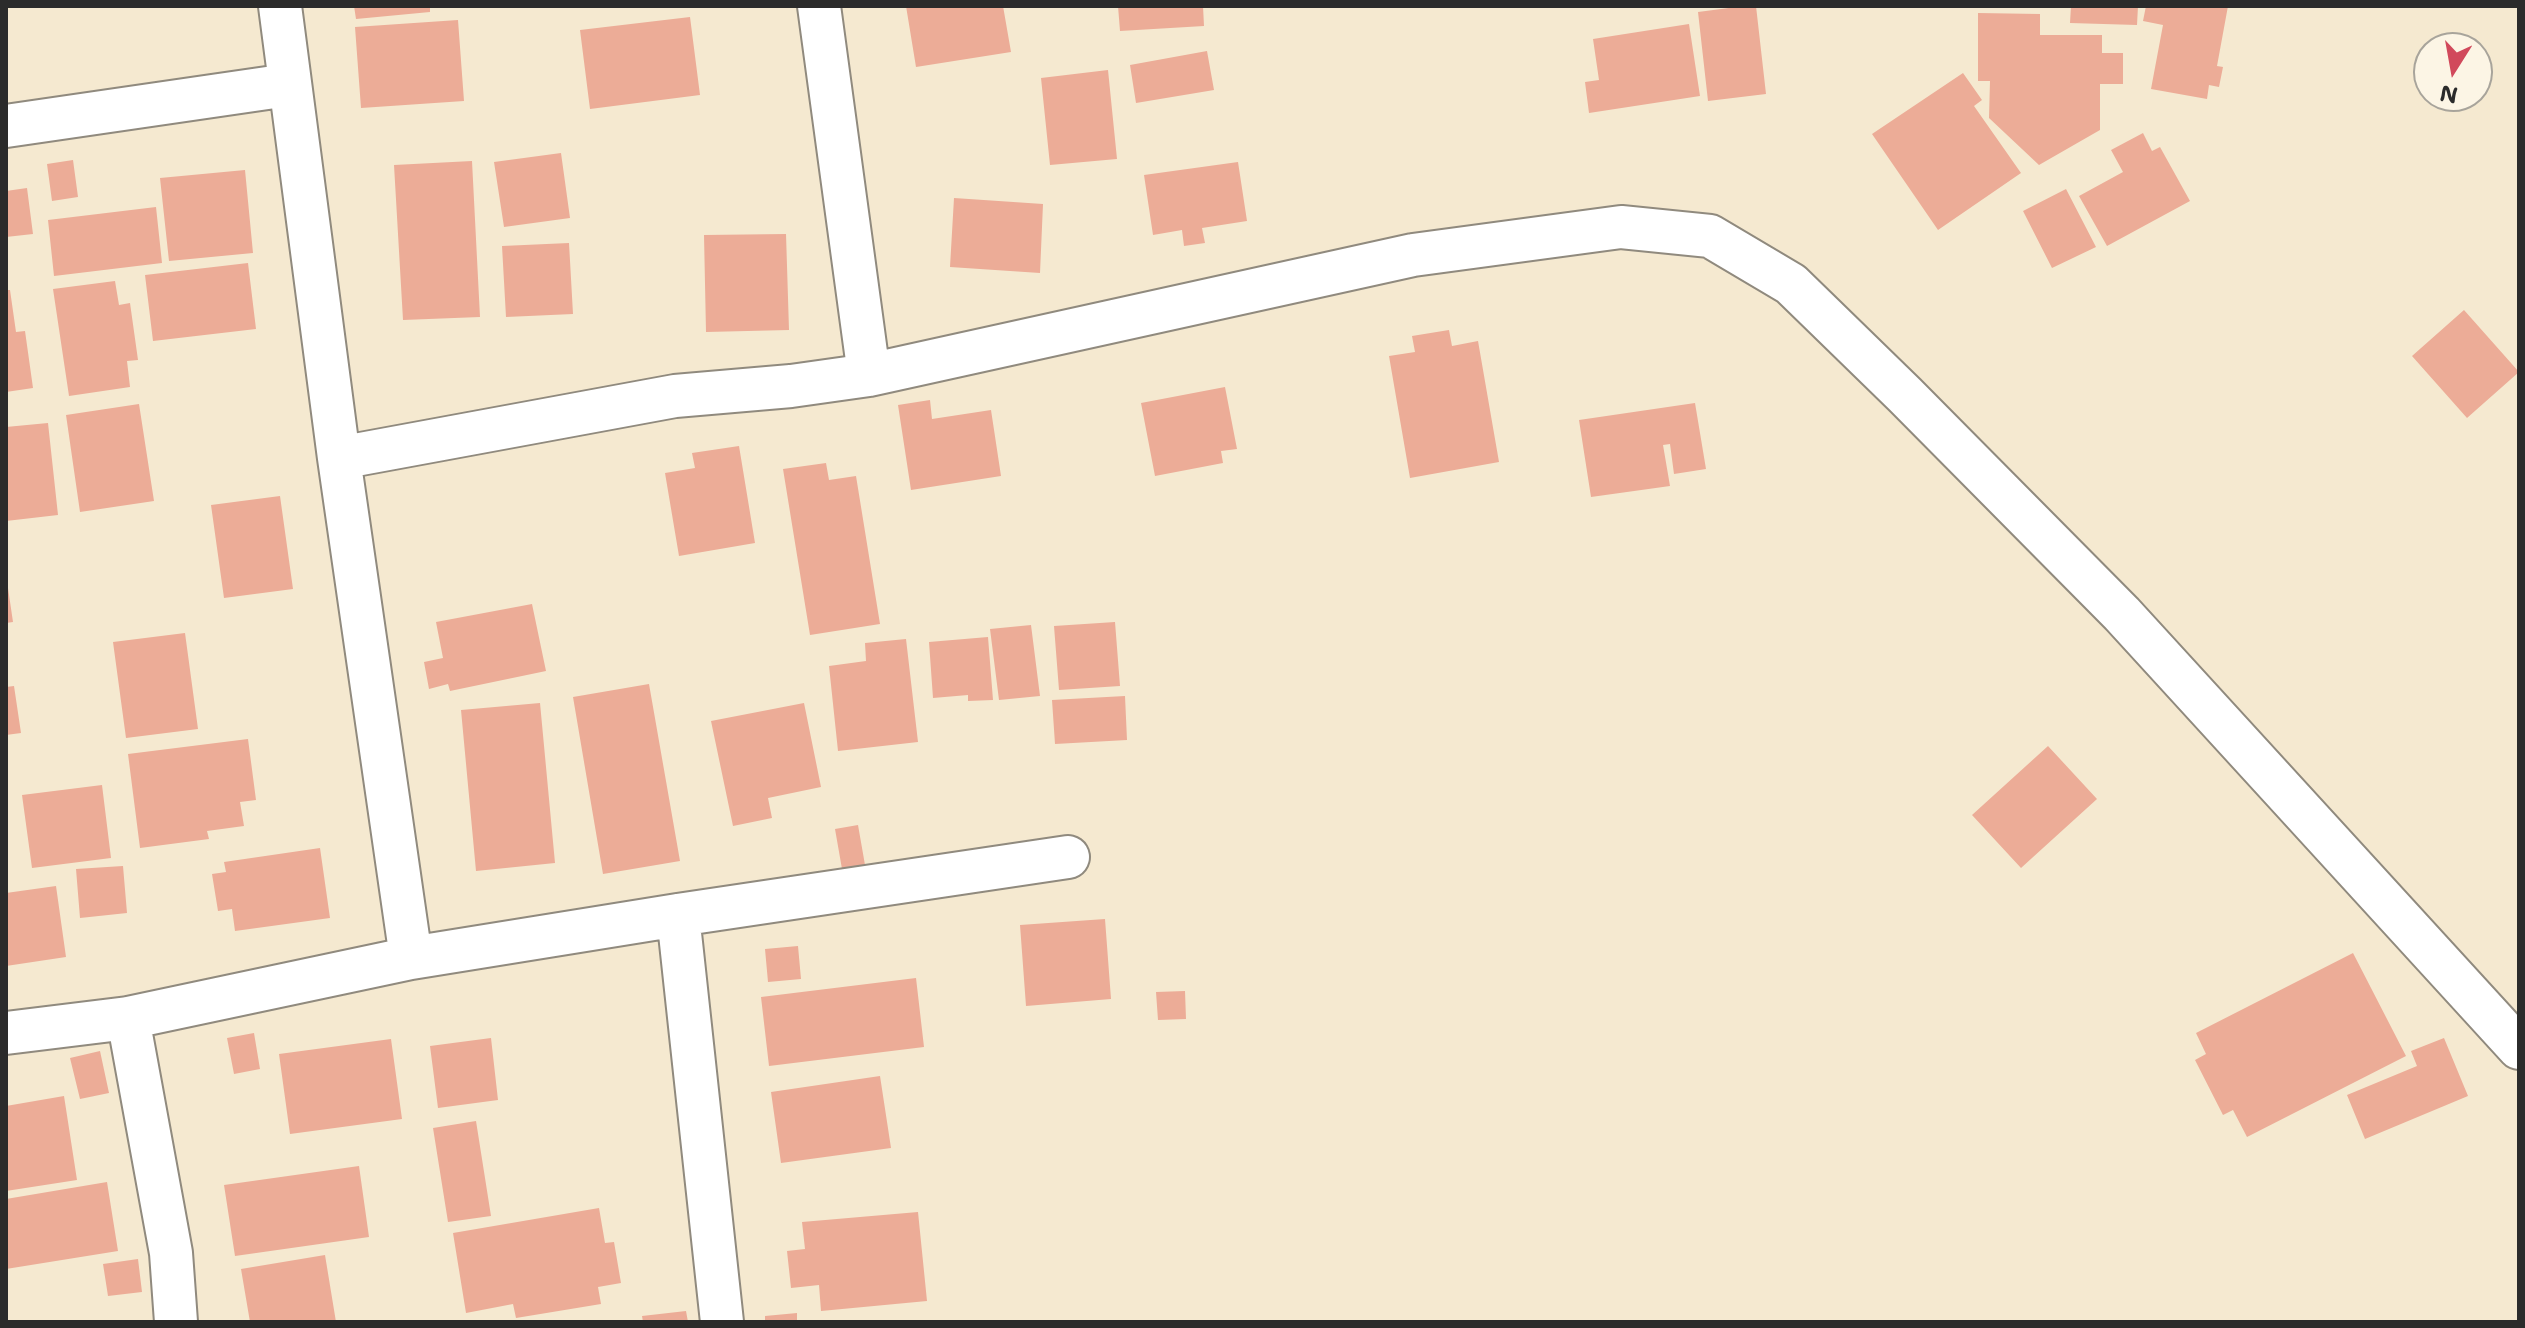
<!DOCTYPE html>
<style>
body{margin:0}
#map{position:relative;width:2525px;height:1328px;overflow:hidden;background:#f5e9d0;font-family:"Shantell Sans",sans-serif}
canvas{display:block}
.frame{position:absolute;inset:0;border:8px solid #2b2b2b;pointer-events:none}
.north{position:absolute;left:2413px;top:32px;width:80px;height:80px;box-sizing:border-box;background:#fcf5e5;border:2px solid #a8a49b;border-radius:50%;rotate:191deg;font-size:22px;font-weight:700;line-height:32px;text-align:center;color:#2b2b2b}
.north::after{content:'';display:block;margin:auto;width:28px;height:36px;background:#d1495b;clip-path:polygon(50% 0,100% 100%,50% 72%,0 100%)}
</style>
<div id="map">
<canvas width="2525" height="1328"></canvas>
<div class="frame"></div>
<div class="north">N</div>
</div>
<script>
const ctx = document.querySelector('canvas').getContext('2d');
ctx.lineJoin = 'round';
function paint(path, color) { ctx.fillStyle = color; ctx.fill(path, 'evenodd'); }
function stroke(path, color, width, dash) { ctx.strokeStyle = color; ctx.lineWidth = width; ctx.lineCap = dash ? 'butt' : 'round'; ctx.setLineDash(dash || []); ctx.stroke(path); }
const building = new Path2D(`
 M354 6H430V12L356 19Z
 M906 6H1003L1011 52 916 67Z
 M1118 6H1203L1204 26 1120 31Z
 M1744 6H1756L1766 94 1708 101 1698 12Z
 M2071 6H2138L2137 25 2070 23Z
 M2146 6H2228L2217 66 2223 67 2219 87 2209 85 2207 99 2151 89 2163 25 2143 21Z
 M1978 13 2040 14V35H2102V53H2123V84H2100V130L2039 165 1989 118 1990 81H1978Z
 M690 17 700 95 590 109 580 30Z
 M458 20 464 101 361 108 355 27Z
 M1689 24 1700 96 1589 113 1585 82 1599 80 1593 39Z
 M1207 51 1214 90 1136 103 1130 65Z
 M1108 70 1117 159 1050 165 1041 78Z
 M1963 73 1982 100 1974 106 2021 173 1938 230 1872 134Z
 M2143 133 2152 151 2160 147 2190 201 2107 246 2079 196 2123 172 2111 150Z
 M561 153 570 218 504 227 494 162Z
 M73 160 78 197 52 201 47 164Z
 M472 161 480 317 403 320 394 165Z
 M1238 162 1247 221 1202 228 1205 243 1184 246 1182 230 1153 235 1144 175Z
 M245 170 253 253 169 261 160 178Z
 M27 188 33 234 6 237V191Z
 M2066 189 2096 247 2052 268 2023 211Z
 M954 198 1043 204 1040 273 950 267Z
 M156 207 162 263 54 276 48 220Z
 M786 234 789 330 706 332 704 235Z
 M569 243 573 314 506 317 502 246Z
 M248 263 256 329 153 341 145 275Z
 M115 281 119 305 130 303 138 360 127 361 130 387 69 396 53 289Z
 M6 290H10L16 332 25 331 33 388 6 392Z
 M2464 310 2519 372 2467 418 2412 356Z
 M1449 330 1452 346 1478 341 1499 462 1410 478 1389 356 1415 352 1412 336Z
 M1225 387 1237 449 1221 451 1223 463 1155 476 1141 403Z
 M930 400 932 419 991 410 1001 476 911 490 898 405Z
 M1695 403 1706 469 1674 474 1670 444 1663 445 1670 486 1591 497 1579 420Z
 M139 404 154 501 80 512 66 415Z
 M48 423 58 515 6 521V427Z
 M739 446 755 543 679 556 665 473 695 468 692 453Z
 M826 463 829 480 856 476 880 624 810 635 783 469Z
 M280 496 293 589 224 598 211 505Z
 M8 588 13 622 6 623V589Z
 M532 604 546 671 450 691 448 684 429 689 424 662 443 658 436 622Z
 M1115 622 1120 686 1059 690 1054 626Z
 M1031 625 1040 696 999 700 990 629Z
 M185 633 198 729 126 738 113 642Z
 M988 637 993 700 968 701V695L933 698 929 642Z
 M906 639 918 742 838 751 829 666 866 661 865 643Z
 M649 684 680 861 603 874 573 697Z
 M14 686 21 733 6 735V687Z
 M1125 696 1127 740 1055 744 1052 700Z
 M540 703 555 863 476 871 461 710Z
 M804 703 821 787 768 798 772 818 733 826 711 721Z
 M248 739 256 800 240 802 244 826 207 831 209 839 140 848 128 754Z
 M2048 746 2097 799 2021 868 1972 815Z
 M102 785 111 858 32 868 22 795Z
 M858 825 865 865 842 869 835 829Z
 M320 848 330 918 235 931 232 909 218 911 212 874 226 872 224 862Z
 M123 866 127 913 80 918 76 869Z
 M56 886 66 957 6 966V893Z
 M1105 919 1111 999 1026 1006 1020 925Z
 M798 946 801 979 768 982 765 949Z
 M2353 953 2406 1056 2247 1137 2233 1110 2223 1115 2195 1060 2206 1054 2196 1033Z
 M916 978 924 1047 769 1066 761 997Z
 M1185 991 1186 1019 1158 1020 1156 992Z
 M254 1033 260 1069 234 1074 227 1038Z
 M491 1038 498 1100 438 1108 430 1046Z
 M2444 1038 2468 1096 2365 1139 2347 1095 2417 1066 2411 1051Z
 M391 1039 402 1119 290 1134 279 1054Z
 M100 1051 109 1093 80 1099 70 1058Z
 M880 1076 891 1148 781 1163 771 1092Z
 M64 1096 77 1180 6 1191V1106Z
 M476 1121 491 1216 448 1222 433 1128Z
 M359 1166 369 1237 235 1256 224 1185Z
 M107 1182 118 1251 6 1269V1199Z
 M599 1208 605 1243 614 1242 621 1283 598 1287 601 1304 516 1318 513 1304 466 1313 453 1233Z
 M918 1212 927 1301 821 1311 819 1285 791 1288 787 1251 805 1249 802 1222Z
 M325 1255 336 1322H250L241 1269Z
 M138 1259 142 1292 108 1296 103 1264Z
 M686 1311 688 1322H643L642 1316Z
 M797 1313V1322H765V1316Z`);
const street = new Path2D(`
 M280 6 339 458 411 958
 M819 6 869 375
 M6 126 288 85
 M339 458 675 396 791 386 869 375 1413 255 1621 227 1710 236 1791 284 1905 395 2122 614 2519 1048
 M678 915 722 1322
 M128 1018 171 1253 176 1322
 M6 1033 128 1018 411 958 678 915 1068 857`);
paint(building, '#ecac97');
stroke(street, '#908a7e', 46);
stroke(street, '#fff', 42);
</script>
